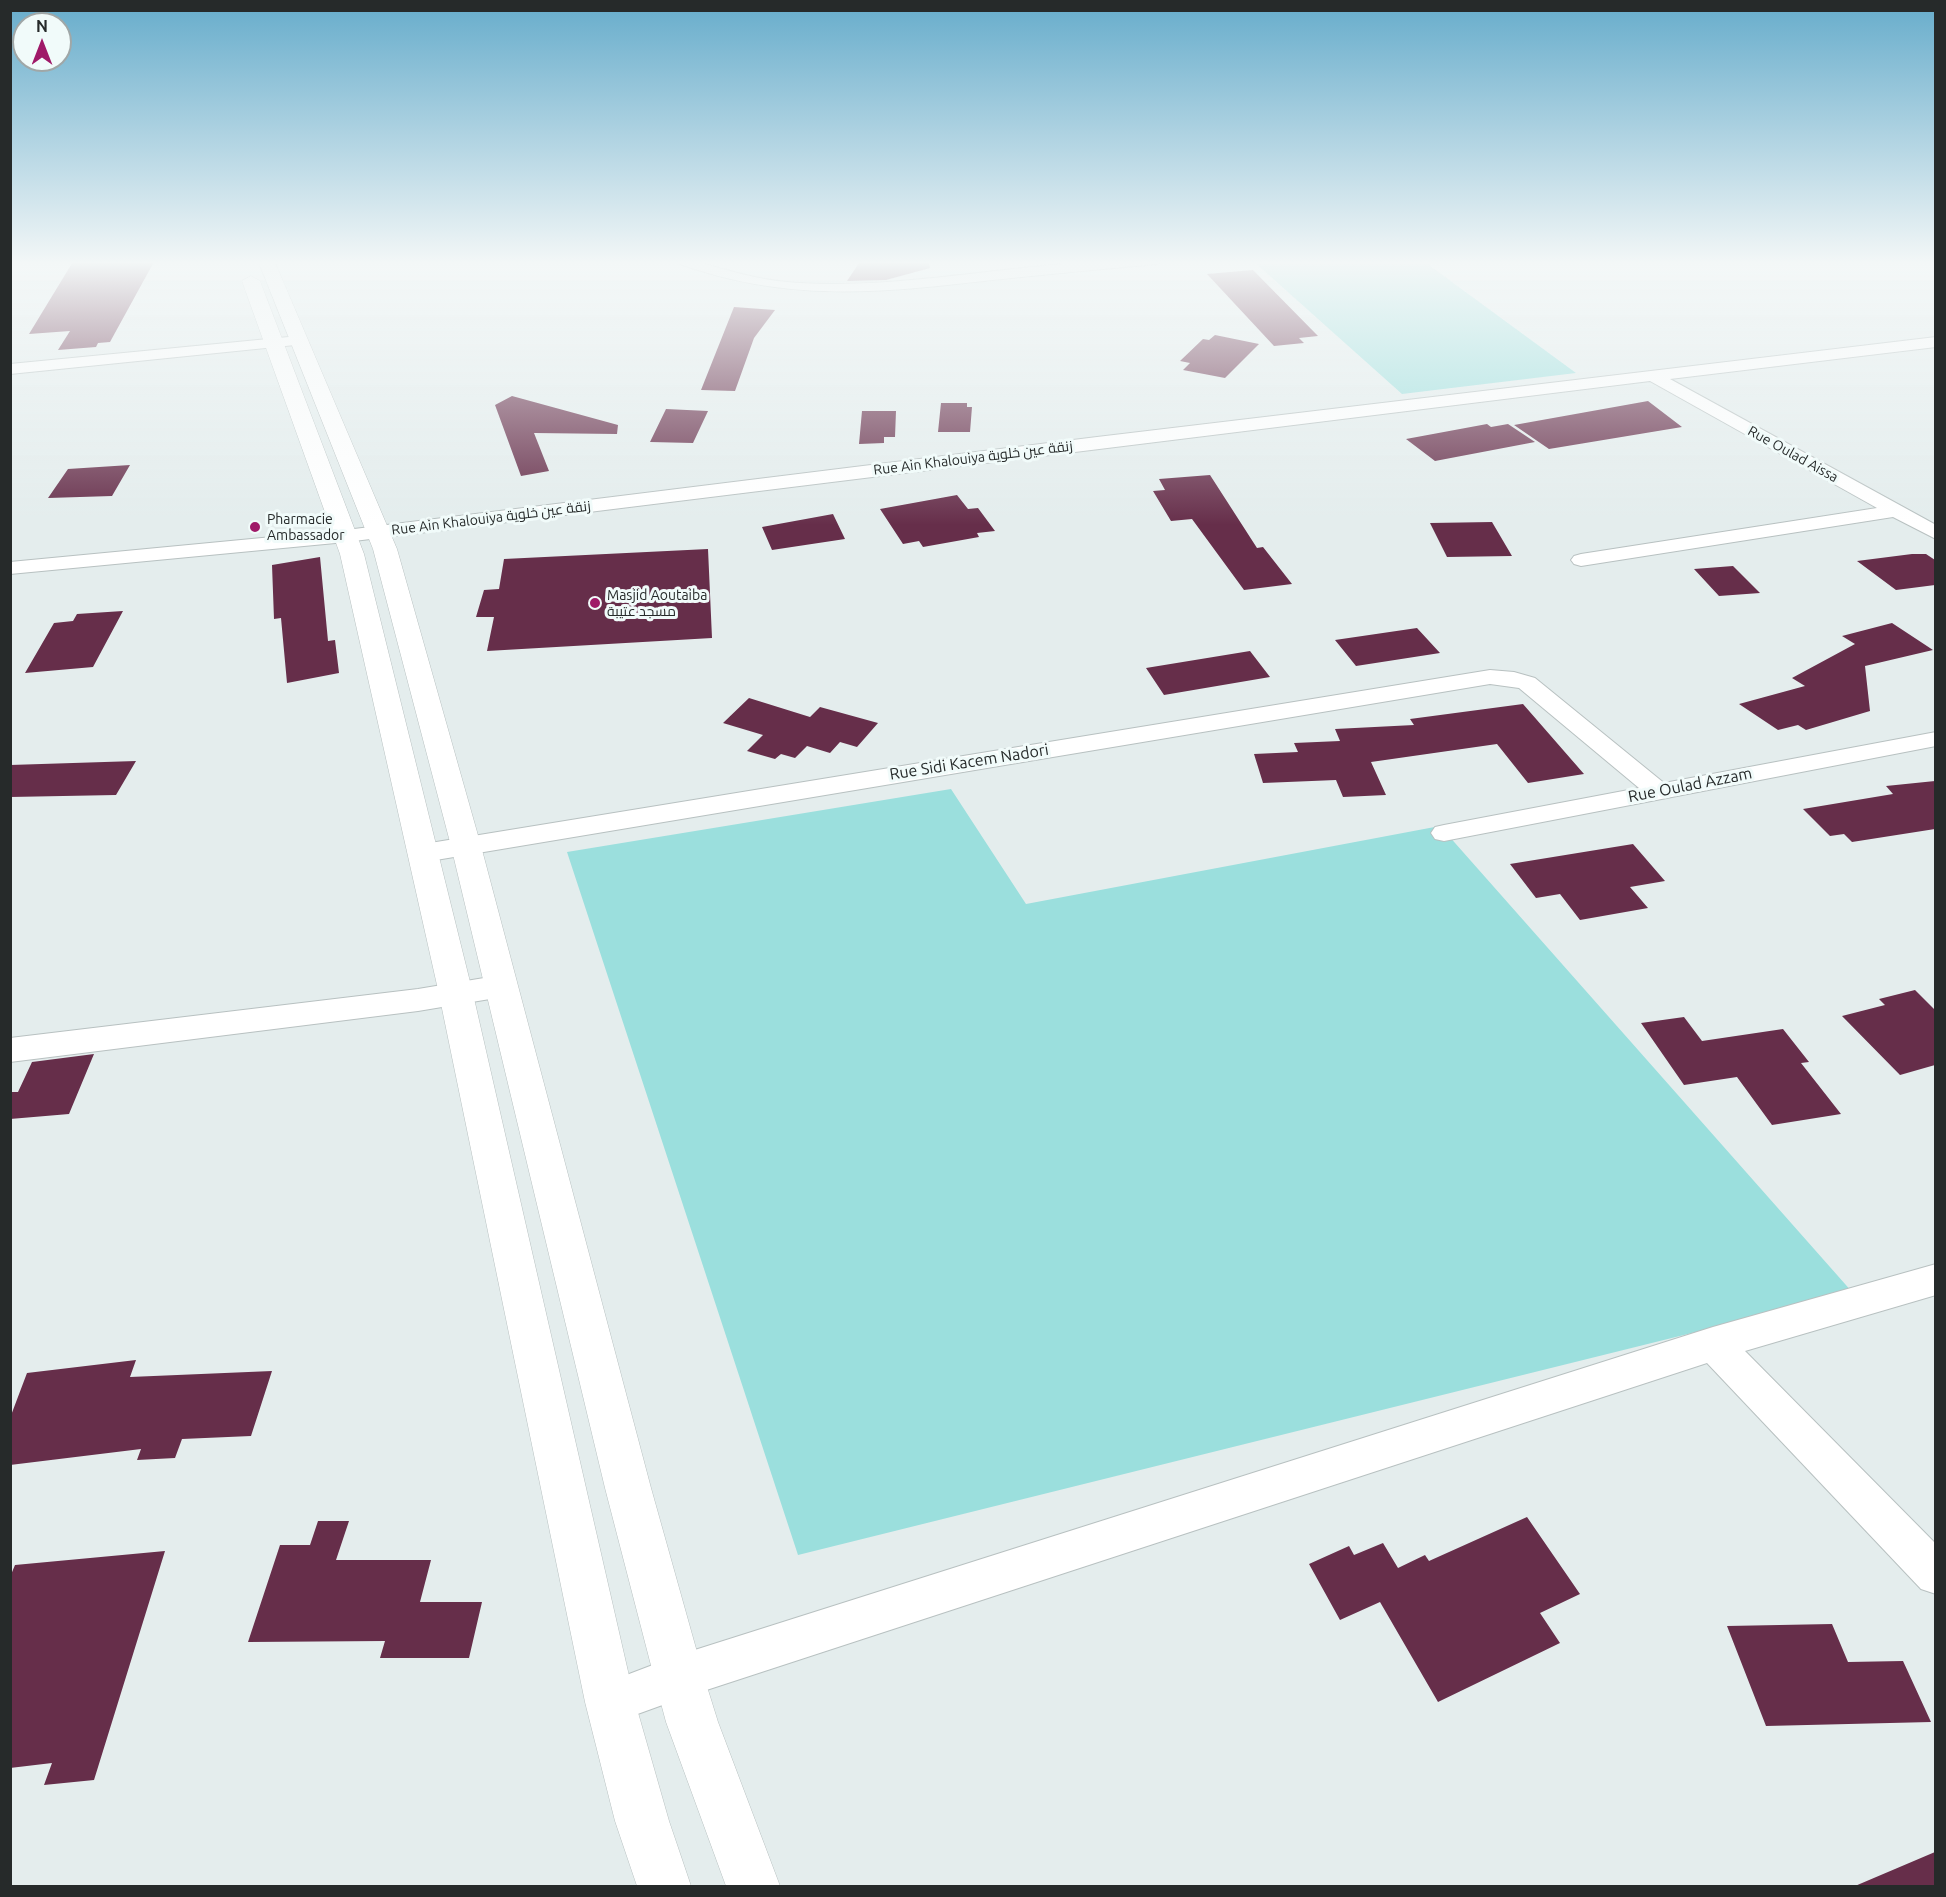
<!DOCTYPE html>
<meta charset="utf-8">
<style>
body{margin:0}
#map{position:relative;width:1946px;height:1897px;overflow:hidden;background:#e4eded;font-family:Ubuntu,sans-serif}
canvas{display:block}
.frame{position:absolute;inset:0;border:12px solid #262a2a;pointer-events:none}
.north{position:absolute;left:12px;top:12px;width:60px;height:60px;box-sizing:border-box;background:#f1fbfa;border:2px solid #a0a7a7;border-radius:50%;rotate:0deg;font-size:16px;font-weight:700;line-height:24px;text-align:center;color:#262a2a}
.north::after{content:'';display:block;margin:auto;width:21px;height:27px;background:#9f1968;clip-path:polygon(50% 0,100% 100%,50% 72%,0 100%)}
</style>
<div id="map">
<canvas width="1946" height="1897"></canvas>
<div class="frame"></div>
<div class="north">N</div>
</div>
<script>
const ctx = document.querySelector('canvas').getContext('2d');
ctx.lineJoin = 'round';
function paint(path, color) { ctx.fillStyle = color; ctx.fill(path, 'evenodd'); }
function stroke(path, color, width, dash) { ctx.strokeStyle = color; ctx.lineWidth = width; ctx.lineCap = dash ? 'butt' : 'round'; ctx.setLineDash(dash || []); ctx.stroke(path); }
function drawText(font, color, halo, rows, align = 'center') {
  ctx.font = font + ' Ubuntu,Cairo,sans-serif'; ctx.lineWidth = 6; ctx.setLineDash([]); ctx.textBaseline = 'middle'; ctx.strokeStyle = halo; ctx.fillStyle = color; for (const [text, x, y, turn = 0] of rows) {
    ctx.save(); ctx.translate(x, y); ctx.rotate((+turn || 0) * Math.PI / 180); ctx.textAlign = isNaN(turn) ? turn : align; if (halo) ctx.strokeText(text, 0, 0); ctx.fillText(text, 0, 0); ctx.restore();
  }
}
const green = new Path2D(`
 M1252 260H1422L1576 373 1402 394Z
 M951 789 1026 904 1440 826 1853 1293 798 1555 567 852Z`);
const building = new Path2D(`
 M74 260H155L110 342 98 343 96 347 58 350 70 331 29 334Z
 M861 260H928L930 268 886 280 847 281Z
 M1253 270 1318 336 1299 338 1304 343 1274 346 1207 274Z
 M734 307 775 310 754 338 735 391 701 390Z
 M1215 335 1259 344 1225 378 1183 370 1190 363 1180 361 1203 339 1209 340Z
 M512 396 618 425 617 434 534 433 549 471 521 476 495 405Z
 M1648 401 1682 427 1549 449 1514 425Z
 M941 403H967V407H972L970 432H938Z
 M666 409 708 411 693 443 650 442Z
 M862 411H896L895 437H884V443L859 444Z
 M1487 424 1491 427 1508 424 1535 442 1435 461 1406 439Z
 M130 465 112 496 48 498 68 469Z
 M1210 475 1257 548 1263 547 1292 584 1244 590 1192 519 1171 521 1153 491 1165 490 1159 479Z
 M957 495 968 509 978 508 995 531 977 533 979 537 923 547 919 541 903 544 880 509Z
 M833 514 845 539 772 550 762 527Z
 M1492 522 1512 556 1447 557 1430 523Z
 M708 549 712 638 487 651 494 617H476L484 590 499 589 504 559Z
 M1912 554H1926L1935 560V585L1896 590 1857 561Z
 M320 557 328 641 335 640 339 673 287 683 281 618 274 619 272 565Z
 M1733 566 1760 593 1719 596 1694 569Z
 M123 611 93 667 25 673 54 623 73 621 77 614Z
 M1892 623 1933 650 1865 666 1870 711 1806 730 1798 725 1778 730 1739 704 1805 686 1792 678 1855 644 1842 636Z
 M1417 628 1440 653 1356 666 1335 640Z
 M1250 651 1270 677 1164 695 1146 668Z
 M749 698 810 717 820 707 878 723 857 747 840 742 830 753 807 746 795 758 781 754 775 759 747 751 763 735 723 723Z
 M1523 704 1584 774 1528 783 1497 744 1371 762 1386 795 1343 797 1336 780 1263 783 1254 754 1298 752 1294 743 1340 741 1335 729 1414 725 1410 719Z
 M136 761 116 795 10 797V765Z
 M1935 781V829L1852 842 1844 834 1830 836 1803 809 1893 794 1886 786Z
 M1633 844 1665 881 1630 887 1648 908 1580 920 1560 894 1536 898 1510 864Z
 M1915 990 1935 1010V1065L1900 1075 1842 1016 1885 1005 1879 999Z
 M1684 1017 1702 1041 1783 1029 1809 1062 1801 1063 1841 1114 1772 1125 1737 1077 1684 1085 1641 1023Z
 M94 1054 69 1114 10 1119V1092H18L32 1062Z
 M136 1360 130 1377 272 1371 251 1436 182 1439 175 1458 137 1460 141 1449 10 1465V1418L27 1373Z
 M1527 1517 1580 1594 1540 1613 1560 1643 1438 1702 1380 1602 1340 1620 1309 1564 1349 1546 1354 1555 1383 1543 1398 1568 1425 1555 1429 1561Z
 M318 1521H349L336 1560H431L420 1602H482L469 1658H380L385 1641 248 1642 280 1545H310Z
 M165 1551 94 1780 44 1785 52 1763 10 1768V1577L15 1565Z
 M1832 1624 1848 1662 1903 1661 1931 1722 1766 1726 1727 1626Z
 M1935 1852V1887H1855V1886Z`);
const street = new Path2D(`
 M675 260C702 260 727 272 755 277 781 283 809 284 836 284 946 283 1055 257 1164 260L1157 264C1102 269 1048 274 993 280 880 293 787 303 677 263Z
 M299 336 307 341 305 344 10 374V364Z
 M1936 337V347L1670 379 1936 525V539L1893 517 1581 566 1574 564 1571 560 1574 556 1581 554 1877 508 1650 381 346 542 10 574V562L346 530 1097 437Z
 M1490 670 1514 672 1535 678 1664 783 1936 732V746L1444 841 1435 839 1431 833 1435 827 1444 825 1639 788 1519 688 1490 684 424 862 415 859 411 853 415 847 424 844Z
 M502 975 512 978 517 986 512 994 502 997 418 1011 10 1062V1038L418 989Z
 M1936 1264V1295L1745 1351 1936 1544V1594L1921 1589 1707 1363 679 1699 610 1724 595 1717 588 1702 595 1687 679 1655 1713 1327Z`);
const secondary = new Path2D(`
 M258 260H274L397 549 481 846 651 1488 704 1677 718 1722 780 1886H726L666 1722 654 1677 605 1488 451 846 373 549Z
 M251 276 260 281 364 554 473 994 635 1702 669 1821 691 1886H637L615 1821 585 1702 439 994 340 554 242 281Z`);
const markers = [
 [255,527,6,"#9f1968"],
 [595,603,6,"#9f1968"]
];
const farStreetnames = [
 ["Rue Oulad Aissa",1793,454,29],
 ["Rue Ain Khalouiya زنقة عين خلوية",973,458,-7],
 ["Rue Ain Khalouiya زنقة عين خلوية",491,518,-7]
];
const farPoinames = [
 ["Pharmacie",267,519],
 ["Ambassador",267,535],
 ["Masjid Aoutaiba",607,595],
 ["مسجد عتيبة",607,611]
];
const streetNames = [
 ["Rue Sidi Kacem Nadori",969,762,-9],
 ["Rue Oulad Azzam",1690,785,-11]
];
paint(green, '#9bdfdd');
paint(building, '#662e4a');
stroke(street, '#b8c1c1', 2);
stroke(secondary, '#b8c1c1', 1);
paint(street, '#fff');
paint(secondary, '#fff');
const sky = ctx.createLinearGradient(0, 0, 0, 525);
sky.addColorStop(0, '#66accb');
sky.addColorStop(0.5, '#f3f7f7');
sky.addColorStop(1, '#f3f7f700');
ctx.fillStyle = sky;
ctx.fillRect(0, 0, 1946, 525);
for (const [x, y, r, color] of markers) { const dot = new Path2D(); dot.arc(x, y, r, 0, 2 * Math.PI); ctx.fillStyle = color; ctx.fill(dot); stroke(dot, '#f1fbfa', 2); }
drawText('14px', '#262a2a', '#f1fbfa', farStreetnames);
drawText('14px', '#262a2a', '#f1fbfa', farPoinames, 'left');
drawText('16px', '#262a2a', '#f1fbfa', streetNames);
</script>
